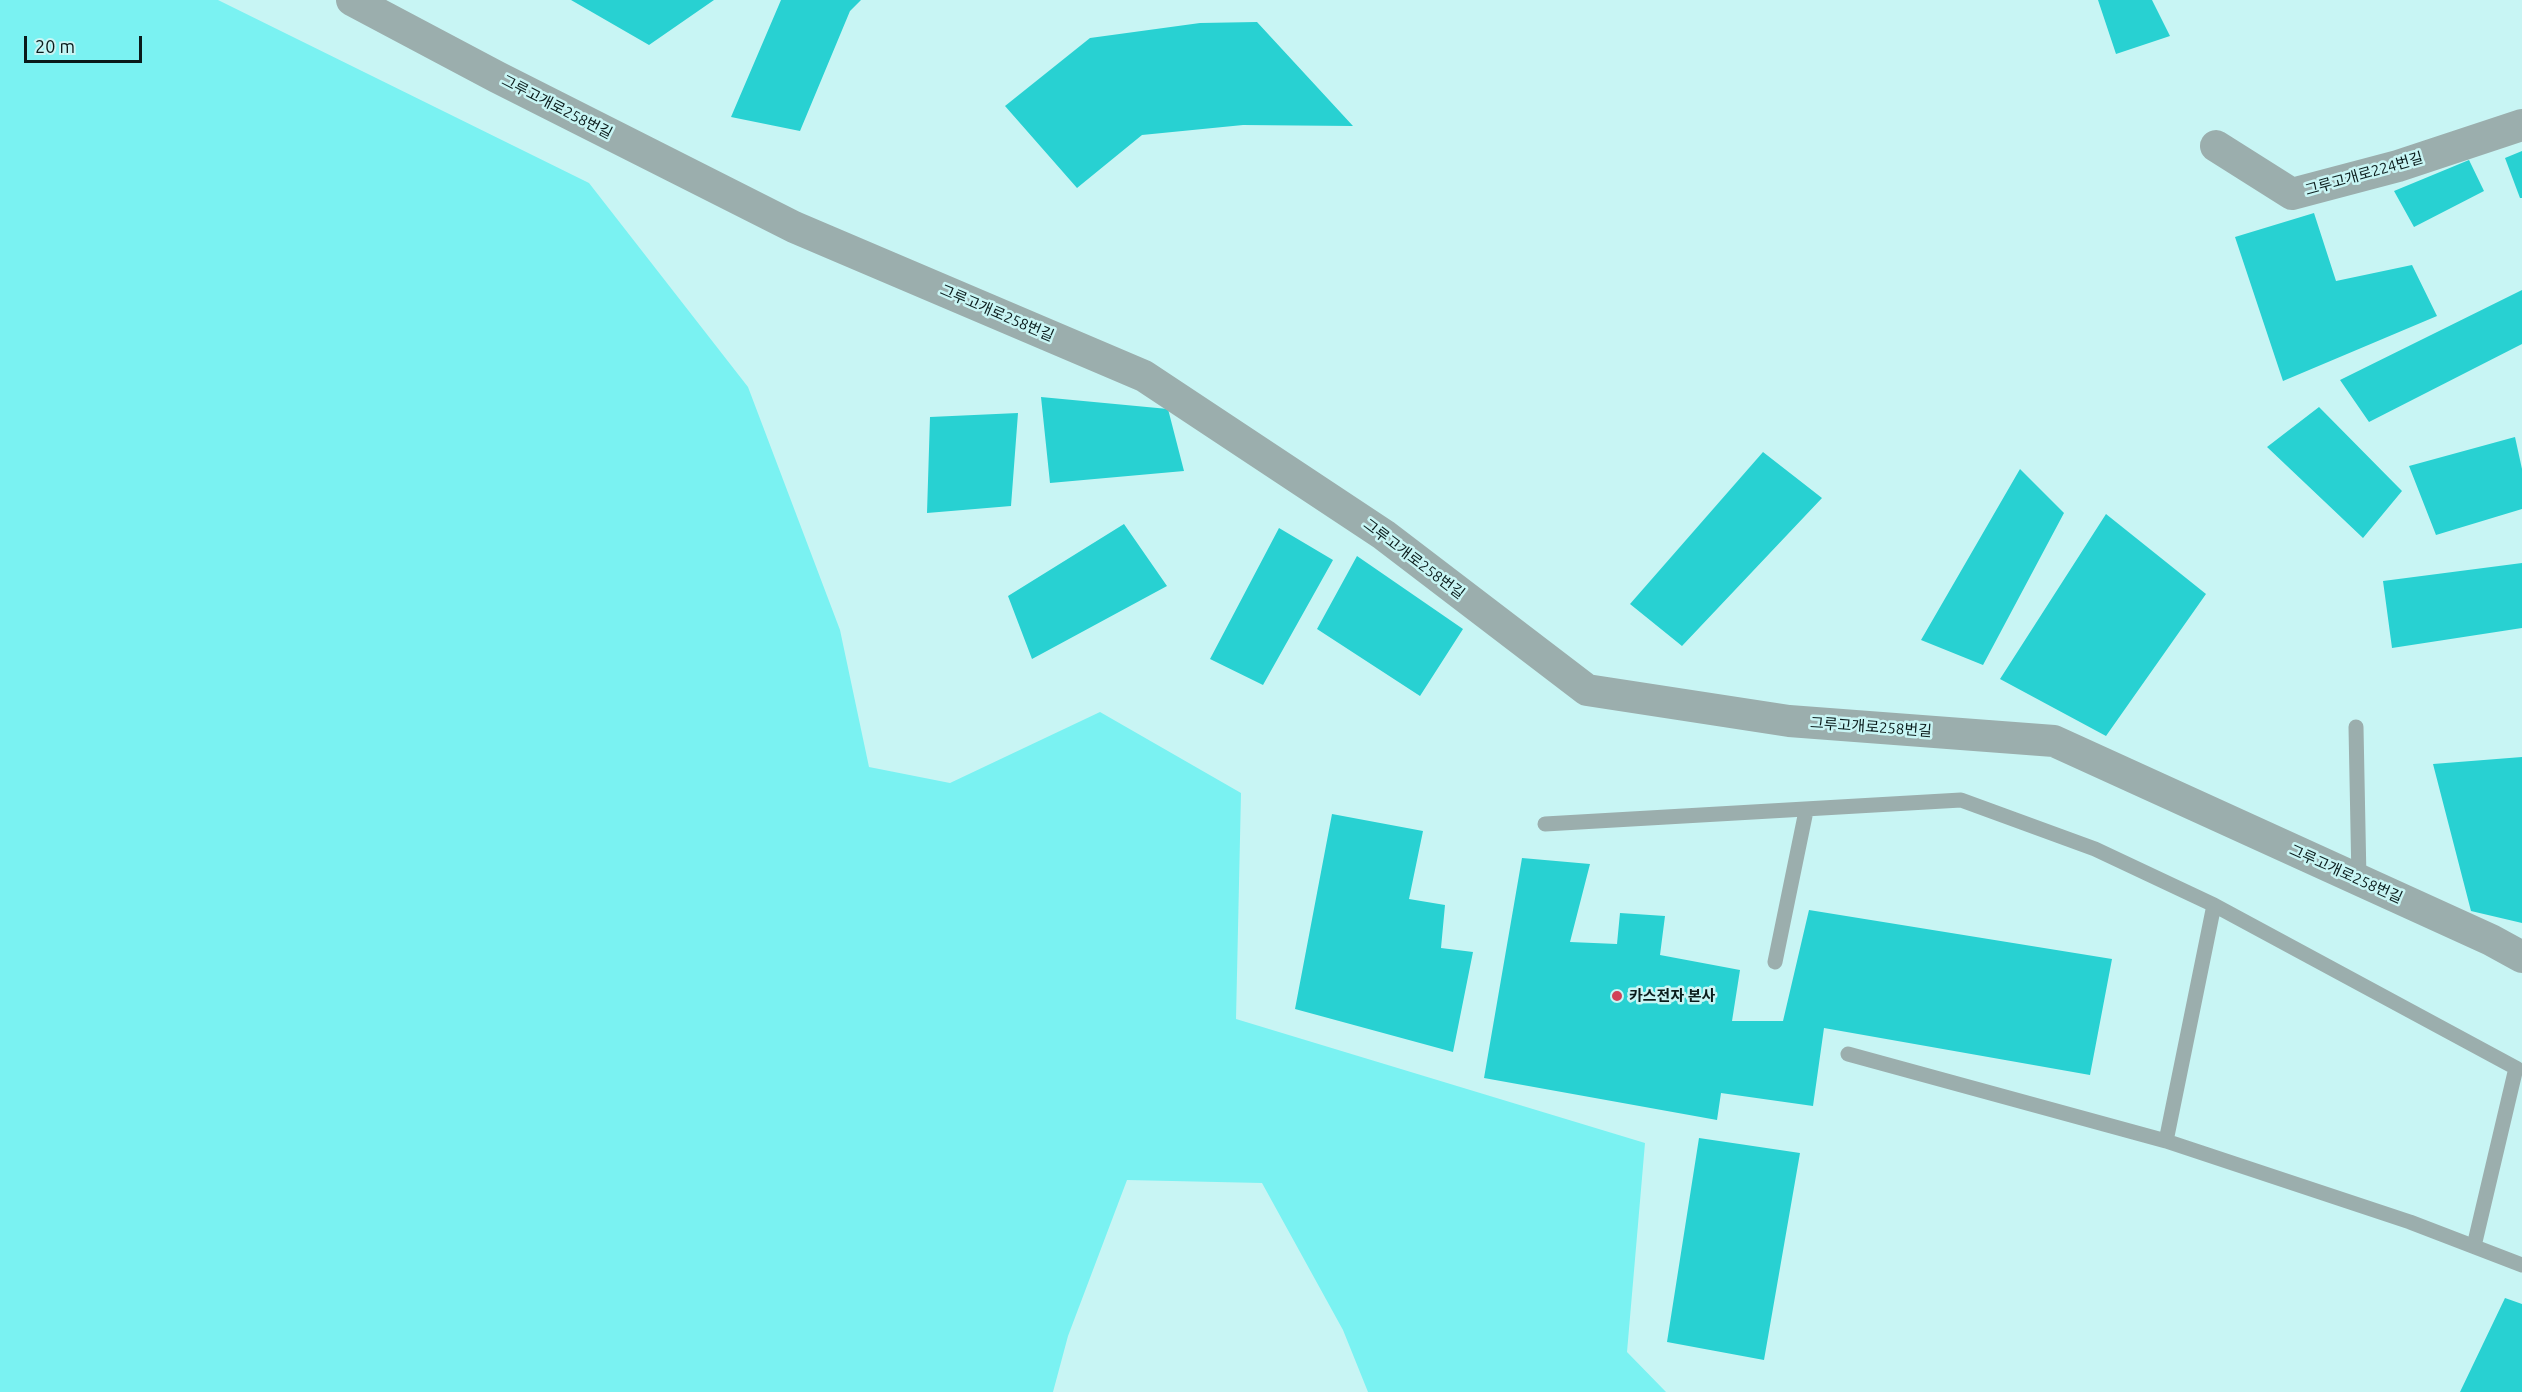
<!DOCTYPE html>
<meta charset="utf-8">
<style>
body{margin:0}
#map{position:relative;width:2522px;height:1392px;overflow:hidden;background:#c8f5f4;font-family:Ubuntu,sans-serif}
canvas{display:block}
.scale{position:absolute;left:24px;top:36px;width:118px;height:27px;box-sizing:border-box;border:3px solid #0a1b1b;border-top:0;padding-left:8px;font-size:18px;line-height:21px;white-space:nowrap;color:#0a1b1b;-webkit-text-stroke:4px #c8f5f4;paint-order:stroke}
</style>
<div id="map">
<canvas width="2522" height="1392"></canvas>
<div class="scale">20 m</div>
</div>
<script>
const ctx = document.querySelector('canvas').getContext('2d');
ctx.lineJoin = 'round';
function paint(path, color) { ctx.fillStyle = color; ctx.fill(path, 'evenodd'); }
function stroke(path, color, width, dash) { ctx.strokeStyle = color; ctx.lineWidth = width; ctx.lineCap = dash ? 'butt' : 'round'; ctx.setLineDash(dash || []); ctx.stroke(path); }
function drawText(font, color, halo, rows, align = 'center') {
  ctx.font = font + ' Ubuntu,"Noto Sans KR",sans-serif'; ctx.lineWidth = 5; ctx.setLineDash([]); ctx.textBaseline = 'middle'; ctx.strokeStyle = halo; ctx.fillStyle = color; for (const [text, x, y, turn = 0] of rows) {
    ctx.save(); ctx.translate(x, y); ctx.rotate((+turn || 0) * Math.PI / 180); ctx.textAlign = isNaN(turn) ? turn : align; if (halo) ctx.strokeText(text, 0, 0); ctx.fillText(text, 0, 0); ctx.restore();
  }
}
const green = new Path2D(`
 M0 0H218L589 183 748 387 840 630 869 767 950 783 1100 712 1241 793 1236 1019 1645 1143 1627 1352 1666 1392H1368L1343 1330 1262 1183 1127 1180 1068 1336 1053 1392H0Z`);
const building = new Path2D(`
 M571 0H714L649 45Z
 M781 0H861L850 11 800 131 731 117Z
 M2098 0H2152L2170 36 2116 54Z
 M1257 22 1353 126 1243 125 1142 135 1077 188 1005 106 1090 38 1200 23Z
 M2522 151V198H2520L2505 158Z
 M2469 160 2484 191 2414 227 2394 191Z
 M2314 213 2336 281 2412 265 2437 316 2283 381 2235 237Z
 M2522 290V344L2369 422 2340 380Z
 M1041 397 1168 409 1184 471 1050 483Z
 M2319 407 2402 491 2363 538 2267 447Z
 M1018 413 1011 506 927 513 930 417Z
 M2515 437 2522 469V509L2436 535 2409 466Z
 M1763 452 1822 498 1682 646 1630 604Z
 M2020 469 2064 513 1983 665 1921 640Z
 M2106 514 2206 594 2106 736 2000 679Z
 M1124 524 1167 586 1032 659 1008 596Z
 M1279 528 1333 560 1263 685 1210 659Z
 M1357 556 1463 629 1420 696 1317 629Z
 M2522 563V628L2392 648 2383 581Z
 M2522 757V923L2471 911 2433 764Z
 M1332 814 1423 831 1409 899 1445 905 1441 948 1473 952 1453 1052 1295 1009Z
 M1522 858 1590 864 1570 942 1617 944 1620 913 1665 916 1660 955 1740 970 1732 1021H1783L1809 910 2112 959 2090 1075 1824 1028 1813 1106 1721 1093 1717 1120 1484 1078Z
 M1699 1138 1800 1153 1764 1360 1667 1342Z
 M2505 1298 2522 1304V1392H2460Z`);
const lane = new Path2D(`
 M2356 727 2359 880
 M1545 824 1961 800 2095 849 2214 905 2516 1068 2474 1246
 M1775 962 1806 811
 M1848 1054 2166 1141 2410 1222 2522 1265
 M2166 1141 2214 905`);
const street = new Path2D(`
 M352 0 497 77 794 227 1144 376 1384 535 1587 690 1789 721 2054 741 2491 940 2522 957
 M2216 146 2292 194 2398 166 2522 125`);
const markers = [
 [1617,996,6,"#d14157"]
];
const streetNames = [
 ["그루고개로258번길",557,107,27],
 ["그루고개로224번길",2364,174,-16],
 ["그루고개로258번길",997,313,23],
 ["그루고개로258번길",1414,559,37],
 ["그루고개로258번길",1871,727,4],
 ["그루고개로258번길",2346,874,24]
];
const poiNames = [
 ["카스전자 본사",1629,996]
];
paint(green, '#7af2f2');
paint(building, '#28d1d2');
stroke(lane, '#9baead', 15);
stroke(street, '#9baead', 32);
for (const [x, y, r, color] of markers) { const dot = new Path2D(); dot.arc(x, y, r, 0, 2 * Math.PI); ctx.fillStyle = color; ctx.fill(dot); stroke(dot, '#c8f5f4', 2); }
drawText('15px', '#0a1b1b', '#c8f5f4', streetNames);
drawText('bold 15px', '#0a1b1b', '#c8f5f4', poiNames, 'left');
</script>
